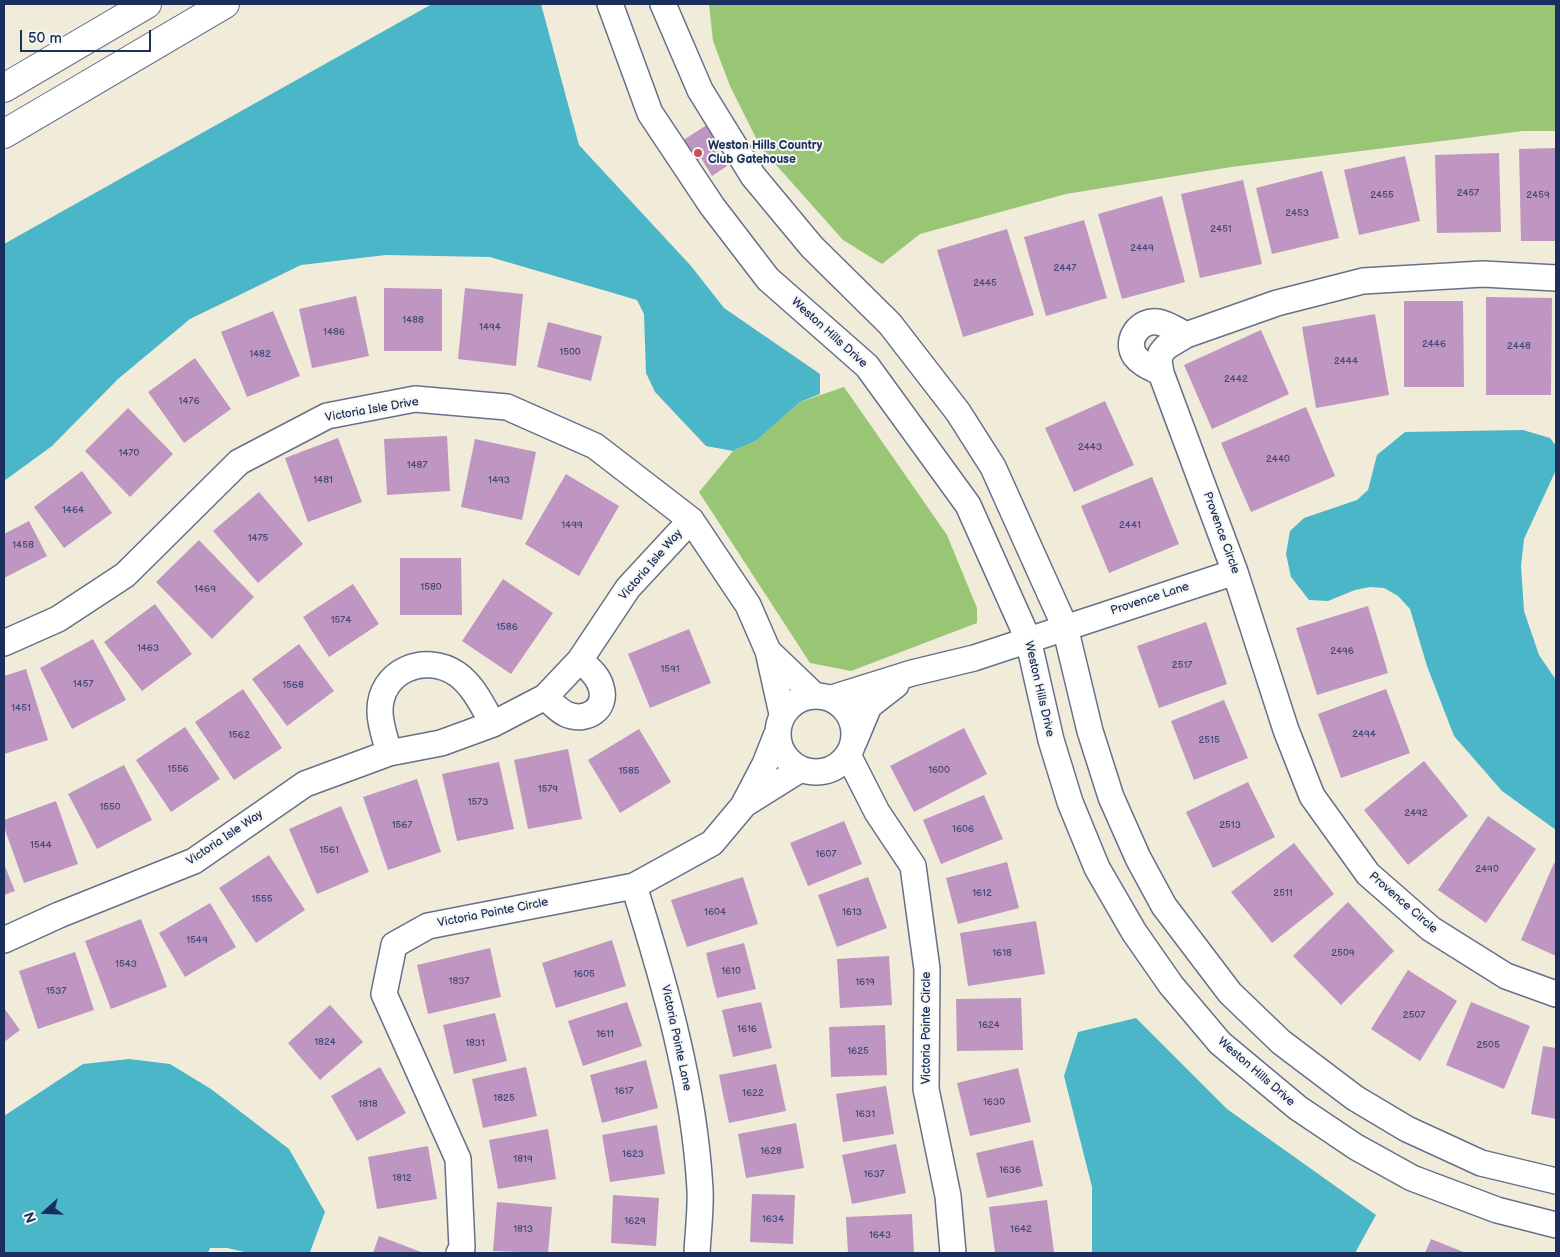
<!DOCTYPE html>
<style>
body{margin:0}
#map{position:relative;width:1560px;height:1257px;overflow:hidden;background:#f1ebd9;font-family:"Balsamiq Sans",sans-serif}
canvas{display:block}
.frame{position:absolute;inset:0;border:5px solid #1b2f5e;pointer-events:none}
.north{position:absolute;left:20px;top:1187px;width:50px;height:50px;-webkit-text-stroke:4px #f6f6f2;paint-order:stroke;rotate:250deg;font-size:14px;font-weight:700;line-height:20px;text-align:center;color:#1b2f5e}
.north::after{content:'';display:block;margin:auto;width:18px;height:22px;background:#1b2f5e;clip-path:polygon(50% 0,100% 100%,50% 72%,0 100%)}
.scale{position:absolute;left:20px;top:30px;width:131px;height:22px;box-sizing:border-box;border:2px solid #1b2f5e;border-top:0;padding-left:6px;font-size:15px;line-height:18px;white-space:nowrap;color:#1b2f5e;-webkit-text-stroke:4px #f6f6f2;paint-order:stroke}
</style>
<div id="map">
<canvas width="1560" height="1257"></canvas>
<div class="frame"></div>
<div class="north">N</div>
<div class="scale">50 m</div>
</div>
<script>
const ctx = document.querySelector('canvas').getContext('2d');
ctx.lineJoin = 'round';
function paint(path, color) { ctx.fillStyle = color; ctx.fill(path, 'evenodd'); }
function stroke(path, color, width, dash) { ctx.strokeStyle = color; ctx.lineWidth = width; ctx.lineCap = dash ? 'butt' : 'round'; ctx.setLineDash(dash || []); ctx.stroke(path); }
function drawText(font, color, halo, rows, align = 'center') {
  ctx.font = font + ' "Balsamiq Sans",sans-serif'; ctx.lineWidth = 4; ctx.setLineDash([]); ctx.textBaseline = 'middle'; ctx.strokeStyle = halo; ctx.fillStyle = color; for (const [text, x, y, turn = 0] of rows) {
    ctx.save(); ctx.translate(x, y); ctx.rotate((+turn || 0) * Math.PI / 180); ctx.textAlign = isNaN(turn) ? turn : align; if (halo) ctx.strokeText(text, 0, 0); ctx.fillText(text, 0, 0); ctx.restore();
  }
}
const green = new Path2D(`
 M709 4H1556V131H1523L1231 167 1066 194 920 234 882 264 843 240 761 148 730 86 713 41Z
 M844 387 947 535 977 608V623L851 671 810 663 699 492 733 451 757 440 800 402Z`);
const water = new Path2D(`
 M432 4H541L579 145 691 266 724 308 820 374V394L800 402 757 440 733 451 706 446 655 392 646 373 644 314 637 300 490 257 386 255 301 265 190 319 118 379 52 446 4 481V244Z
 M1523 430 1550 438 1556 446V470L1524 539 1521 566 1524 611 1539 655 1556 680V830L1502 791 1454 736 1427 666 1410 609 1398 596 1384 588 1370 587 1355 590 1328 601 1309 600 1291 577 1286 554 1290 531 1304 518 1357 500 1368 490 1377 455 1405 432Z
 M1136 1018 1227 1109 1376 1215 1355 1253H1092V1187L1064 1076 1078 1032Z
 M129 1059 170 1064 211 1089 289 1149 325 1212 310 1252 249 1253 227 1248H210L208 1253H4V1116L83 1064Z`);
const building = new Path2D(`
 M713 121 726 141 715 147 727 166 712 176 701 158 687 167 674 146Z
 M1556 148V241H1521L1519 149Z
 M1499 153 1501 232 1437 233 1435 155Z
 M1405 156 1420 221 1359 235 1344 170Z
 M1322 171 1339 238 1272 254 1256 188Z
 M1243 180 1262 264 1200 278 1181 194Z
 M1162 196 1185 282 1122 299 1098 214Z
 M1084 220 1107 298 1046 316 1024 237Z
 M1007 229 1034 315 963 337 937 250Z
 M384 288 442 289V351H384Z
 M465 288 523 294 516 366 458 359Z
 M356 296 369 356 312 368 299 309Z
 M1486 297 1552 298 1551 395H1486Z
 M1404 301H1463L1464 387H1404Z
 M273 311 300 376 247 397 221 332Z
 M1375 314 1389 395 1316 408 1302 327Z
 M548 322 602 336 591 381 537 367Z
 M1261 330 1289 394 1212 429 1184 365Z
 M195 358 231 409 184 443 148 392Z
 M1105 401 1134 465 1074 492 1045 428Z
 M1306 407 1335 476 1251 512 1221 443Z
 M128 408 173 454 130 497 85 451Z
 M447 436 450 491 387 495 384 439Z
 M338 438 362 502 308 522 285 458Z
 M475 439 536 452 522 520 461 507Z
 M82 471 112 513 64 548 34 507Z
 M566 474 619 506 579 576 525 544Z
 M1152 477 1179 544 1109 573 1081 506Z
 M259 492 303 544 258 583 213 531Z
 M29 521 47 556 4 578V534Z
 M199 540 254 597 212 639 156 582Z
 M400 558H461L462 615H400Z
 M503 579 553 613 511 674 462 641Z
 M353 584 379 624 329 657 303 617Z
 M155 604 192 654 142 691 104 642Z
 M1368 606 1388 673 1317 695 1296 628Z
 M1206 622 1227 684 1159 708 1137 646Z
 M689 629 711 683 650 708 628 654Z
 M93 639 126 700 72 729 40 668Z
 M299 644 334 691 287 726 252 679Z
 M26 669 48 740 4 754V676Z
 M243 689 282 748 234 780 195 722Z
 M1386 689 1410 753 1341 778 1318 714Z
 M1224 700 1248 758 1194 780 1171 721Z
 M185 727 220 779 171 812 136 760Z
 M964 728 987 774 914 812 890 766Z
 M639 729 671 782 620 813 588 760Z
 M568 749 582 819 528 829 514 760Z
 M1424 761 1468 816 1408 865 1364 810Z
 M499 762 514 829 457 841 442 774Z
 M124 765 152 820 97 849 68 794Z
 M417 779 441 852 388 870 363 797Z
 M1248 782 1275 837 1213 868 1186 812Z
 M984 795 1003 839 941 864 923 820Z
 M56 801 78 864 24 883 4 827V820Z
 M341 806 369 872 317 894 289 829Z
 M1488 816 1536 849 1486 923 1438 890Z
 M844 821 862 864 808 886 790 843Z
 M1294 843 1334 894 1272 943 1231 892Z
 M269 855 305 910 256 943 219 888Z
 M1007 862 1019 908 958 924 946 878Z
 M1554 863 1556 864V956L1521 940Z
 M4 864 15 891 4 895Z
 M743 877 758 924 687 947 671 900Z
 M868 877 887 928 837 947 818 895Z
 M1348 902 1394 951 1341 1005 1293 956Z
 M210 903 236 947 185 977 159 933Z
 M141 919 167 987 111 1009 85 941Z
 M1036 921 1045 974 968 986 960 933Z
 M612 940 626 986 556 1008 542 963Z
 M744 943 756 989 717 998 706 953Z
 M490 948 501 997 428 1014 417 965Z
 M75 952 94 1010 38 1029 19 971Z
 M889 956 892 1005 840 1008 837 959Z
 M1408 970 1457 1001 1420 1061 1371 1029Z
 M1021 998 1023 1050 957 1051 956 999Z
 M627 1002 642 1046 583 1066 568 1021Z
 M761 1002 772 1048 733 1057 722 1010Z
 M1471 1002 1530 1026 1504 1089 1446 1065Z
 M330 1005 363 1042 320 1080 288 1043Z
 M4 1008 20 1030 4 1042Z
 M495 1013 507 1061 454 1074 443 1025Z
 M885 1025 887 1075 831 1077 829 1027Z
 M1543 1046 1556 1048V1119L1531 1114Z
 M646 1060 658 1108 602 1123 590 1075Z
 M776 1064 786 1111 729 1123 719 1075Z
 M380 1067 406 1113 357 1141 331 1096Z
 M526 1067 537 1116 483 1128 472 1079Z
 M1018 1068 1031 1122 970 1136 957 1083Z
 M886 1086 894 1134 843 1142 836 1094Z
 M796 1123 804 1168 746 1178 738 1134Z
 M657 1125 665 1174 610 1182 602 1135Z
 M548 1129 556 1179 498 1189 489 1140Z
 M1033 1140 1043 1186 987 1198 976 1153Z
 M896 1144 906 1193 852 1204 842 1155Z
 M428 1146 437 1199 377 1209 368 1157Z
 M752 1194 795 1195 793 1244 750 1242Z
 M613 1195 659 1198 656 1246 611 1243Z
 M1047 1200 1054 1252 995 1253 989 1207Z
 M497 1202 552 1207 548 1253 493 1251Z
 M912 1214 914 1253H848L846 1217Z
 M379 1236 421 1252V1253H373Z
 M1431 1239 1466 1253H1425Z`);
const minor = new Path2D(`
 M610 4 650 113 712 206 768 279 867 366 968 505 1028 639 1051 740 1070 802 1097 868 1134 932 1171 985 1220 1043 1298 1108 1356 1147 1412 1178 1497 1210 1556 1225
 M663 4 700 90 753 176 812 247 890 324 958 412 993 467 1065 627 1090 731 1111 797 1138 858 1164 906 1230 993 1281 1042 1355 1098 1407 1129 1481 1163 1556 1181
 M1556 278 1483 274 1363 281 1277 303 1186 335 1166 347 1161 353 1159 361 1161 373 1235 572 1286 730 1312 796 1368 874 1431 929 1506 976 1556 994
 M1161 373C1152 368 1141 364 1135 356 1124 340 1140 319 1158 322 1168 324 1177 330 1186 335
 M4 643 58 619 125 575 239 462 327 416 415 399 507 407 595 446 691 520 748 605 768 651 782 714
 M768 651 813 694
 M778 734a38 38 0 1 1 76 0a38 38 0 1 1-76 0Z
 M545 697C552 703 559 711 566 714 586 723 608 709 601 687 598 675 588 668 580 660
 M832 698 912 673 974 658 1235 572
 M854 742 869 706 896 685
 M389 753C386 740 380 725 380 712 379 671 425 652 457 674 474 686 483 707 493 724
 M848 755 877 812 913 866 927 969 926 1089 948 1196 953 1253
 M745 804 801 769
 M634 886C665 985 694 1084 700 1189 701 1210 698 1232 697 1253
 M4 940 59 915 194 861 305 784 389 753 441 743 493 724 545 697 580 660 628 588 691 520
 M459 1253 462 1248 458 1159 384 994 394 945 428 926 634 886 712 843 743 806 765 764 776 736`);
const major = new Path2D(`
 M4 88 147 4
 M4 134 225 4`);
const markers = [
 [698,153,5,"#d1495b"]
];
const numberNames = [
 ["2457",1468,193],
 ["2455",1382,195],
 ["2459",1538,195],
 ["2453",1297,213],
 ["2451",1221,229],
 ["2449",1142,248],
 ["2447",1065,268],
 ["2445",985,283],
 ["1488",413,320],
 ["1494",490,327],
 ["1486",334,332],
 ["2446",1434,344],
 ["2448",1519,346],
 ["1500",570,352],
 ["1482",260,354],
 ["2444",1346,361],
 ["2442",1236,379],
 ["1476",189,401],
 ["2443",1090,447],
 ["1470",129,453],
 ["2440",1278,459],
 ["1487",417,465],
 ["1481",323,480],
 ["1493",499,480],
 ["1464",73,510],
 ["1499",572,525],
 ["2441",1130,525],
 ["1475",258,538],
 ["1458",23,545],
 ["1580",431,587],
 ["1469",205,589],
 ["1574",341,620],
 ["1586",507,627],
 ["1463",148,648],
 ["2496",1342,651],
 ["2517",1182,665],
 ["1591",670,669],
 ["1457",83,684],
 ["1568",293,685],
 ["1451",21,708],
 ["2494",1364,734],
 ["1562",239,735],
 ["2515",1209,740],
 ["1556",178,769],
 ["1600",939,770],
 ["1585",629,771],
 ["1579",548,789],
 ["1573",478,802],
 ["1550",110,807],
 ["2492",1416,813],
 ["1567",402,825],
 ["2513",1230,825],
 ["1606",963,829],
 ["1544",41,845],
 ["1561",329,850],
 ["1607",826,854],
 ["2490",1487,869],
 ["1612",982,893],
 ["2511",1283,893],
 ["1555",262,899],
 ["1604",715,912],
 ["1613",852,912],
 ["1549",197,940],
 ["1618",1002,953],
 ["2509",1343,953],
 ["1543",126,964],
 ["1610",731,971],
 ["1605",584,974],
 ["1837",459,981],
 ["1619",865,982],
 ["1537",56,991],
 ["2507",1414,1015],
 ["1624",989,1025],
 ["1616",747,1029],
 ["1611",605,1034],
 ["1824",325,1042],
 ["1831",475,1043],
 ["2505",1488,1045],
 ["1625",858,1051],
 ["1617",624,1091],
 ["1622",753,1093],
 ["1825",504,1098],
 ["1630",994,1102],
 ["1818",368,1104],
 ["1631",865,1114],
 ["1628",771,1151],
 ["1623",633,1154],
 ["1819",523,1159],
 ["1636",1010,1170],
 ["1637",874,1174],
 ["1812",402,1178],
 ["1634",773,1219],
 ["1629",635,1221],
 ["1813",523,1229],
 ["1642",1021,1229],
 ["1643",880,1235]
];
const poiNames = [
 ["Weston Hills Country",708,146],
 ["Club Gatehouse",708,160]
];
const streetNames = [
 ["Weston Hills Drive",829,333,42],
 ["Victoria Isle Drive",372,410,-10],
 ["Provence Circle",1221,533,70],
 ["Victoria Isle Way",651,565,-49],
 ["Provence Lane",1150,599,-18],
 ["Weston Hills Drive",1039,689,77],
 ["Victoria Isle Way",225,838,-34],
 ["Provence Circle",1403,903,41],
 ["Victoria Pointe Circle",493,913,-11],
 ["Victoria Pointe Circle",927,1028,-90],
 ["Victoria Pointe Lane",676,1038,78],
 ["Weston Hills Drive",1256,1072,41]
];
paint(green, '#98c674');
paint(water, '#4bb6c8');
paint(building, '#be96c1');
stroke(minor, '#667189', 28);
stroke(major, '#667189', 30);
stroke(minor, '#fff', 25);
stroke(major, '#fff', 28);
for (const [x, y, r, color] of markers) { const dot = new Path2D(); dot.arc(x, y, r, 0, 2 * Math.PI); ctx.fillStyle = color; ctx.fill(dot); stroke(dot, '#f6f6f2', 2); }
drawText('10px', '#444977', null, numberNames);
drawText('bold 12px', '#1b2f5e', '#f6f6f2', poiNames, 'left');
drawText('12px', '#1b2f5e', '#f6f6f2', streetNames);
</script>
